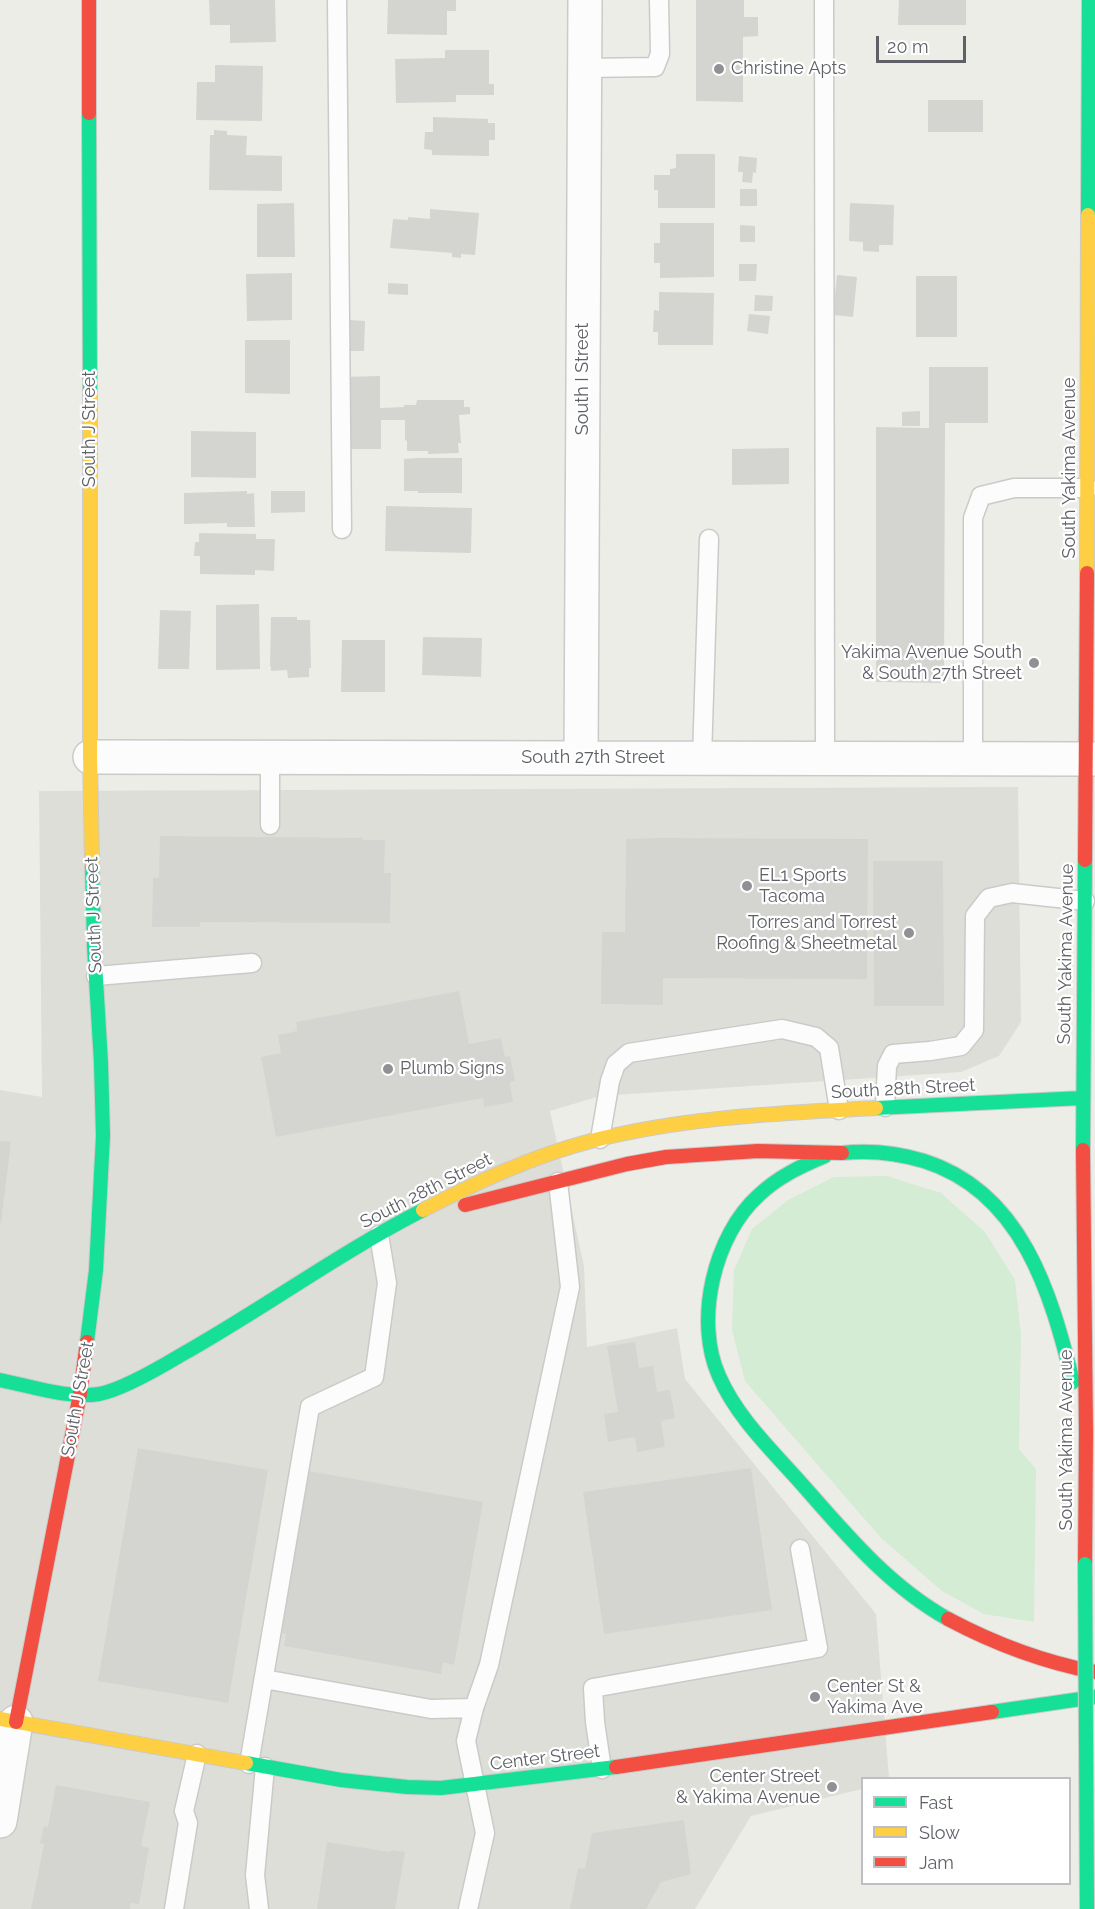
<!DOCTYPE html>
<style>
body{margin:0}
#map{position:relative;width:1095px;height:1909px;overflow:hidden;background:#edede8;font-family:Raleway,sans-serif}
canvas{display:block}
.legend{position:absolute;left:861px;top:1777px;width:210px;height:108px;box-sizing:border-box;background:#fff;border:2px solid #bebfc2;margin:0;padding:8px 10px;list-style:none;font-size:18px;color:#5d6067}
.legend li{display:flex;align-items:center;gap:12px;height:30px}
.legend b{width:30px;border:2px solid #bebfc2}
.scale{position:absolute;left:876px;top:36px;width:90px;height:27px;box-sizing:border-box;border:3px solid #5d6067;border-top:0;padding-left:8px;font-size:18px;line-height:21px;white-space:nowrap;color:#5d6067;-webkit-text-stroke:4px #fff;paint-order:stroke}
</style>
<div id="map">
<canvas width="1095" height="1909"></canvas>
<ul class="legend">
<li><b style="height:8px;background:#16e098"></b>Fast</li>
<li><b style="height:8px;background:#ffcf43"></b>Slow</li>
<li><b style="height:8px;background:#f24e42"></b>Jam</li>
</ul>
<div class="scale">20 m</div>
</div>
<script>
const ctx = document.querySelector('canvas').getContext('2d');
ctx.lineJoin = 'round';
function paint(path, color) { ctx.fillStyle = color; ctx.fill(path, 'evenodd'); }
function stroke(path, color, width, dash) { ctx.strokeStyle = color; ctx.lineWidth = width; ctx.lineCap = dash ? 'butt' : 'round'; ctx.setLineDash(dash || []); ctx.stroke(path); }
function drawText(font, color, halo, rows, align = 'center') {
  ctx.font = font + ' Raleway,sans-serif'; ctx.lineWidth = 4.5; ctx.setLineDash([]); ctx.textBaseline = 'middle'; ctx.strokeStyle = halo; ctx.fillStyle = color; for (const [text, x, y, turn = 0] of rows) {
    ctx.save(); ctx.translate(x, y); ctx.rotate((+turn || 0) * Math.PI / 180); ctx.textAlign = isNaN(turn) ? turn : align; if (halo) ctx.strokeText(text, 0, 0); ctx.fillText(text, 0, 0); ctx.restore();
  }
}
const industrial = new Path2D(`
 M1018 787 1021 1022 999 1056 961 1072 600 1096 550 1111 584 1266 587 1347 677 1328 685 1379 876 1614 889 1778H862V1789L751 1816 695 1909H0V1090L42 1097 39 791Z`);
const green = new Path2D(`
 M887 1176 941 1193 985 1232 1015 1280 1021 1335 1019 1449 1036 1469 1034 1622 984 1614 942 1591 881 1538 745 1381 732 1330 734 1270 752 1229 788 1200 834 1177Z`);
const building = new Path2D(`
 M209 0H275L276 42 230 43V25H210Z
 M388 0H456V11H447V35L387 34Z
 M696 0H744V17H758V36L743 37V102L696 101Z
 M899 0H966V25H898Z
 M445 50H489V84H494V95H456V102L396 103 395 59 445 58Z
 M215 65 263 66 262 121 196 120 197 82H215Z
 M928 100H983V132H928Z
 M433 117 488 119V123H495V140H489V156L432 155V150L424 149 425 132H433Z
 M214 130 227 131V135L247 136 246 155 282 156V191L209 190 210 135H214Z
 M676 154H715V208H658V190H654V175H670V169L676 168Z
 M739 156 757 158 756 173 753 172 752 183 742 182 743 172H738Z
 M740 189H757V206H740Z
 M294 203 295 257H257V204Z
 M850 203 894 205 893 245H879V252L863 251V242L849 241Z
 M430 209 479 213 475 255 461 254V258L452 257V253L390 248 393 219 408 220V217L430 219Z
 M660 223H714V277L660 278V263H654V243H660Z
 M740 225 755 226V242H740Z
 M739 264H757L756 281H739Z
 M292 273V320L247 321 246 274Z
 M837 275 857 277 853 317 833 315Z
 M916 276H957V337H916Z
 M388 283 408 284V295L388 294Z
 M659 292 714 293 713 345H658V332H653L654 310 659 311Z
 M755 295 773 296 772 311H754Z
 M749 314 770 316 768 334 747 331Z
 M349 320 365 321 364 351H349Z
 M245 340H290V394L245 393Z
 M929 367H988V423H945L944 683 876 682V427L929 428Z
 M380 376V408L404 407V405H416L417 400H464V407H470V414L459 415 461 443H458L459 453 428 454V451H407V441L405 440V420H381V449H341V377Z
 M920 411V426H902V412Z
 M191 431 256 432V478L191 477Z
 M789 448V484L732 485V449Z
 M417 458H462V493H418V491H404V459Z
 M247 491V494L254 493 255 527H227V523L184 524V493Z
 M271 491H305V512L271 513Z
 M386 506 472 508 471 553 385 551Z
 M199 533 256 534V539H275L274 571 255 570V575L200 574V556H194L195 542H199Z
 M259 604 260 669 216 670V605Z
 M160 610 191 611 189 669H158Z
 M271 617H297V620H310L311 668H309V677L288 678 287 670 271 671V666L270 667Z
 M423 637 482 638 481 677 422 675Z
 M342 640H385V692H341Z
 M160 836 363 838V840H385L384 873H391L390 923 200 922V927H152L153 878H159Z
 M660 838 868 839 867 979 663 978V1005L601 1004 602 932H625L626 839Z
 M873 861H943L944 1006H874Z
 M459 991 469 1044 501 1038 505 1057 510 1056 515 1081 510 1082 513 1102 484 1107 483 1098 276 1137 261 1057 281 1053 278 1035 297 1031 296 1022Z
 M0 1141 11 1142 1 1223H0Z
 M635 1342 639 1368 653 1366 657 1392 670 1390 675 1418 661 1421 665 1447 637 1452 635 1437 608 1442 604 1414 618 1412 607 1346Z
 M138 1448 268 1470 228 1703 98 1681Z
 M751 1468 772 1610 604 1634 583 1492Z
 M309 1471 483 1502 454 1665 443 1662 441 1674 284 1646 286 1634 280 1633Z
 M56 1785 150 1802 141 1846 149 1848 139 1904 131 1903 130 1909H31L44 1844 40 1843 44 1826 48 1827Z
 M684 1820 691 1874 661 1882 646 1909H570L578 1868 585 1869 592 1833Z
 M327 1842 390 1852 391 1850 405 1852 395 1909H317Z`);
const lane = new Path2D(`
 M337 0 342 529
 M824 0 825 758
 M584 68 655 67 660 54 659 0
 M702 758 709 539
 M973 759V518L981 496 1014 488H1088
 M270 825V757
 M96 976 252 963
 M885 1107 887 1066 893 1054 930 1051 961 1046 974 1030 975 916 989 898 1012 893 1085 901
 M600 1139 610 1081 616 1064 629 1053 782 1029 816 1037 829 1048 839 1110
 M264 1679 431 1709 474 1708
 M249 1764 310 1407 374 1377 387 1283 379 1235
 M602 1769 595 1722 593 1688 818 1648 800 1549
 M174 1909 188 1823 184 1811 197 1754
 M259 1909 255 1875 265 1767
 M468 1909 485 1833 466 1741 474 1708 489 1665 570 1287 558 1182`);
const street = new Path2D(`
 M90 757 1095 759
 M581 757 585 0
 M0 1821 16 1722`);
const fast = new Path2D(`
 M89 113 90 395
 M1088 215 1089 0
 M876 1108 1082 1098
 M1083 1150 1085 860
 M842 1153C870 1150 897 1153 924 1161 1022 1192 1051 1293 1073 1382
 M825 1156C801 1166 778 1177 759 1195 714 1235 694 1321 719 1376 738 1420 777 1455 808 1491 850 1539 892 1588 948 1619
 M87 1342 96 1270 103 1136 101 1063 94 946 92 863
 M0 1380C31 1386 67 1399 99 1394 121 1390 161 1367 181 1355 263 1309 339 1253 423 1210
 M992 1712 1095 1697
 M246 1763 341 1780 407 1787 441 1788 616 1767`);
const slow = new Path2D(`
 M90 395V757L92 863
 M1087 573 1088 215
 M423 1210C477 1182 533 1156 591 1141 684 1117 781 1113 876 1108
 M0 1719 246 1763`);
const jam = new Path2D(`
 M89 0V113
 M1085 860 1087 573
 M1083 1150 1086 1434 1085 1564
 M465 1205 627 1164 666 1157 758 1151 842 1153
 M948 1619C995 1644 1043 1662 1095 1672
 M16 1722 80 1394 87 1342
 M616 1767 992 1712`);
const fastBridge = new Path2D(`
 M1085 1564 1087 1909`);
const markers = [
 [719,69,6,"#8f9194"],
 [1034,663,6,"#8f9194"],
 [747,886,6,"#8f9194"],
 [909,933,6,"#8f9194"],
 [388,1069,6,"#8f9194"],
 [815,1697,6,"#8f9194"],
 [832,1787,6,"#8f9194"]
];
const poiNames = [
 ["Christine Apts",731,69],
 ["Yakima Avenue South",1022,653,"right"],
 ["& South 27th Street",1022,674,"right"],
 ["EL1 Sports",759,876],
 ["Tacoma",759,897],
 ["Torres and Torrest",897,923,"right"],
 ["Roofing & Sheetmetal",897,944,"right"],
 ["Plumb Signs",400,1069],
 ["Center St &",827,1687],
 ["Yakima Ave",827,1708],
 ["Center Street",820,1777,"right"],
 ["& Yakima Avenue",820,1798,"right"]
];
const streetNames = [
 ["South I Street",583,379,-90],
 ["South J Street",90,429,-90],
 ["South Yakima Avenue",1070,468,-90],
 ["South 27th Street",593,758],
 ["South J Street",94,915,-92],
 ["South Yakima Avenue",1066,954,-89],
 ["South 28th Street",903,1089,-3],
 ["South 28th Street",426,1191,-27],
 ["South J Street",78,1399,-80],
 ["South Yakima Avenue",1067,1440,-90],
 ["Center Street",545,1758,-7]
];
paint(industrial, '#deded9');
paint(green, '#d4ebd4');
paint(building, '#d4d4d1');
stroke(lane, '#cacac9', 21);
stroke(street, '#cacac9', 36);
stroke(fast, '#cacbca', 16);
stroke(slow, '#cacbca', 16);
stroke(jam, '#cacbca', 16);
stroke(lane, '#fcfcfc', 18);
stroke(street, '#fcfcfc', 33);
stroke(fast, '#16e098', 14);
stroke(slow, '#ffcf43', 14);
stroke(jam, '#f24e42', 14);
stroke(fastBridge, '#cacbca', 16, []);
stroke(fastBridge, '#16e098', 14);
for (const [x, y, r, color] of markers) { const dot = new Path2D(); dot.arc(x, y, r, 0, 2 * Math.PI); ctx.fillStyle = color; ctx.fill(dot); stroke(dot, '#fff', 2); }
drawText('18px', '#5d6067', '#fff', poiNames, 'left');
drawText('18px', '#5d6067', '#fff', streetNames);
</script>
